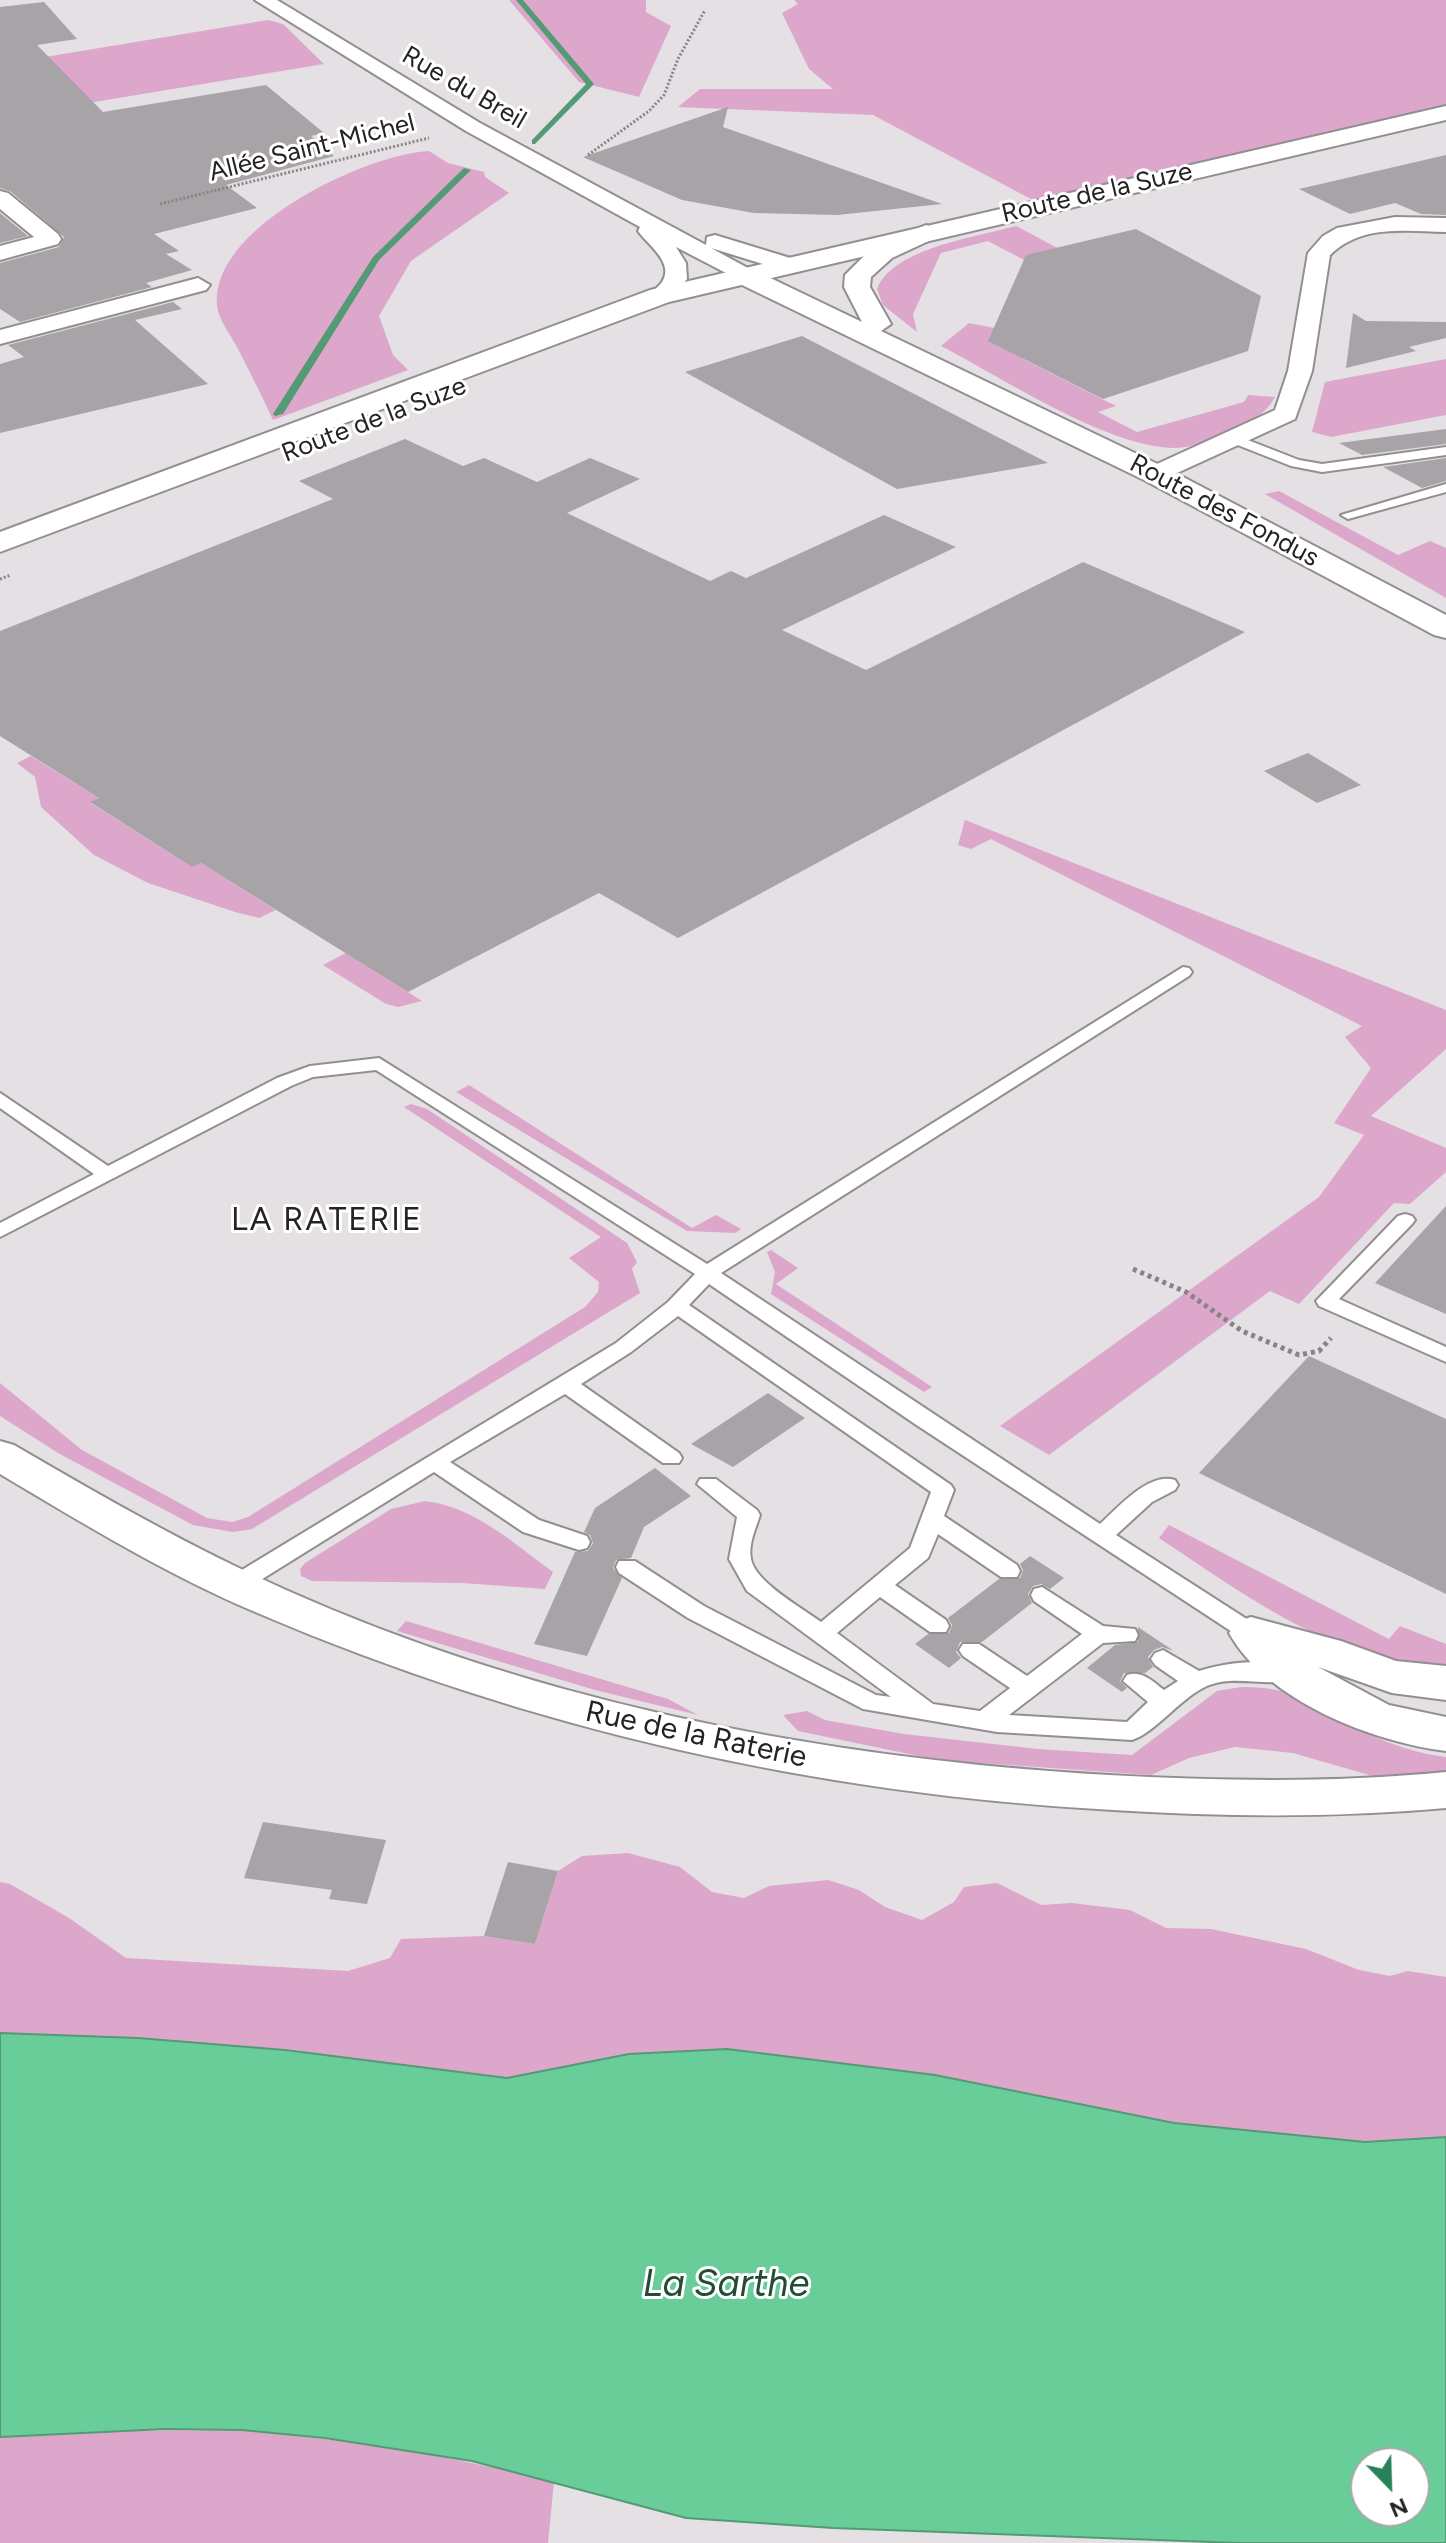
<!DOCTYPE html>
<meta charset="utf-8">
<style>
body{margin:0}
#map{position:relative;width:1446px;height:2543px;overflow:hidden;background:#e5e0e4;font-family:Figtree,sans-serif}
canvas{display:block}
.north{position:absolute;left:1350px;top:2447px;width:80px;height:80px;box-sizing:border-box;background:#fff;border:2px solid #a7a7a7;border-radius:50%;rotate:157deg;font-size:22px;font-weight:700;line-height:32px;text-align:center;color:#242223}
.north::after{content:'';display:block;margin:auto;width:28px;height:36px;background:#288258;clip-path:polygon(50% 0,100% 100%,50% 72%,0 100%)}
</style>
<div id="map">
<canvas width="1446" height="2543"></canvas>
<div class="north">N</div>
</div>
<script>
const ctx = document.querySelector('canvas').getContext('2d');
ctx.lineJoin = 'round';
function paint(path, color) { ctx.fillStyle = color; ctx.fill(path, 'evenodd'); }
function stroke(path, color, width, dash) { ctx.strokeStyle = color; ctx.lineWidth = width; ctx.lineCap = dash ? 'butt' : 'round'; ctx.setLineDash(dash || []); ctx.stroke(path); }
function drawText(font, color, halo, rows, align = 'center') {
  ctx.font = font + ' Figtree,sans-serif'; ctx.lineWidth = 6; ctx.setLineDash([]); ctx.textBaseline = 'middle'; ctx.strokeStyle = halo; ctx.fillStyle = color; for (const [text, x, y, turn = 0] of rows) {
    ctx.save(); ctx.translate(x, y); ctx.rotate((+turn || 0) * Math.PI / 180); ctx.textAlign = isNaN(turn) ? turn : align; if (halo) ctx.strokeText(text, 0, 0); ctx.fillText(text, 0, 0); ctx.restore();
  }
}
const green = new Path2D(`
 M509 0H646V12L671 26 639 97 579 82Z
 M794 0H1446V113L1044 206 873 115 678 107 700 89H833L809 69 782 13 798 4Z
 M268 20 283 24 324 64 76 105 33 59Z
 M429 151 448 163 484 172 485 177 509 193 411 261 379 316 393 355 408 370 273 420C262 396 250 372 238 349 232 337 221 323 218 311 202 231 365 154 429 151Z
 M1016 226 1169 307 1021 358 1116 406 1098 412 1137 432 1244 402 1248 395 1275 397C1264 417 1248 422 1227 432 1211 439 1193 448 1175 448 1106 447 1003 378 941 346L969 323 1041 337 1032 258 1024 260 988 241 941 253 913 314 917 332 883 305 877 289C893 248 977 237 1016 226Z
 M1446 359V415L1331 437 1312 432 1325 382Z
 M1279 491 1398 555 1430 541 1446 548V598L1265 494Z
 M31 756 99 798 91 803 192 867 201 863 276 910 259 918 235 912 148 883 94 855 41 807 35 777 17 763Z
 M965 820 1446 1010V1049L1371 1116 1446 1148V1172L1410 1204 1394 1203 1299 1304 1270 1291 1049 1455 1000 1426 1319 1197 1364 1135 1334 1123 1371 1068 1345 1037 1362 1026 991 839 971 849 958 845Z
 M346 953 422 1001 398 1007 386 1004 323 965Z
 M469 1085 692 1228 716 1215 741 1229 735 1233 687 1231 456 1092Z
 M411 1104 427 1109 627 1243 637 1262 632 1269 640 1293 252 1529 233 1532 193 1525 58 1453 0 1416V1383L82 1450 207 1518 232 1522 248 1517 585 1307 598 1292 599 1282 569 1258 601 1237 404 1107Z
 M771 1250 798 1268 776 1284 932 1387 924 1392 771 1294 775 1272 767 1252Z
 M425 1501C475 1507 513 1543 553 1572L545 1589 462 1583 312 1581 301 1576 300 1569 305 1563 391 1509Z
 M1169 1525 1389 1639 1400 1626 1446 1644V1667C1339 1666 1245 1595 1159 1538Z
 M406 1621 668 1699 698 1715 595 1690 397 1631Z
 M1241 1687C1298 1686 1321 1708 1368 1733 1390 1745 1421 1754 1446 1757V1773L1383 1779 1293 1753 1235 1747 1189 1758 1151 1775 938 1760 798 1731 783 1715 807 1711 825 1720 904 1734 1038 1749 1132 1755 1217 1691Z
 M628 1853 680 1867 712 1892 744 1898 769 1886 828 1880 859 1890 885 1907 922 1920 954 1902 964 1887 997 1883 1041 1905 1072 1903 1130 1910 1166 1928 1211 1929 1306 1949 1359 1970 1390 1976 1408 1971 1446 1977V2137L1365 2142 1174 2123 935 2075 727 2049 629 2054 507 2078 285 2050 138 2038 0 2033V1882L10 1884 69 1918 126 1958 348 1971 390 1958 401 1939 484 1936 535 1944 558 1871 582 1856Z
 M242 2430C349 2440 451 2455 554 2482L548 2543H0V2437L86 2431Z`);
const water = new Path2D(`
 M0 2033 138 2038 285 2050 507 2078 629 2054 727 2049 935 2075 1174 2123 1365 2142 1446 2137V2543H1238L833 2528 686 2518 472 2461 325 2438 242 2430 165 2429 0 2437ZM1366 2463H1414V2511H1366Z`);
const stream = new Path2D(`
 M516 0H523L594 84 535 144H532V140L586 84Z
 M464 168 471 170 379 260 283 414 275 416 273 414 373 257Z`);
const building = new Path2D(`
 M44 2 77 39 37 45 103 112 266 85 324 133 311 136 334 156 226 185 257 208 154 234 179 251 166 254 192 270 146 283 152 287 20 322 0 309V263L59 247 64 237 10 191 0 188V7Z
 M728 107 723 127 942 204 837 215 754 213 682 200 583 157Z
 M1446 155V215L1421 214 1395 203 1350 214 1299 189Z
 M0 213 28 236 0 243Z
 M1136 229 1261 296 1248 351 1103 399 988 341 1026 255Z
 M173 302 182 309 135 320 208 384 0 433V364L24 357 8 345Z
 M1353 313 1366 321 1446 322V338L1409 347 1416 351 1346 368Z
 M802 336 1048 463 897 489 685 372Z
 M1446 429V444L1362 455 1339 443Z
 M405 439 463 466 484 458 537 482 590 458 640 479 567 513 710 581 731 571 746 578 884 515 956 547 782 630 866 670 1083 562 1245 632 678 938 599 893 408 992 201 863 192 867 90 802 99 798 0 736V631L333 499 299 481Z
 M1446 458V481L1422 488 1383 467Z
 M1308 753 1361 785 1317 803 1264 771Z
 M1446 1206V1314L1375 1283Z
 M1309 1356 1446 1419V1594L1199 1473Z
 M768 1393 805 1418 733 1467 691 1444Z
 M655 1468 691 1496 644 1527 631 1558 616 1560 613 1568 622 1578 587 1656 534 1644 575 1552 588 1551 593 1543 590 1535 584 1532 595 1508Z
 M1030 1556 1064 1578 1050 1589 1041 1584 1033 1586 1028 1594 1032 1603 982 1642H960L956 1652 961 1658 949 1668 915 1644 928 1634 949 1633 952 1625 948 1618 999 1579 1020 1578 1023 1570 1020 1564Z
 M1138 1627 1174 1651 1162 1647 1154 1650 1148 1657 1153 1667 1145 1673H1124L1120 1681 1127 1688 1122 1692 1087 1668 1115 1645 1138 1642Z
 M263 1822 386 1840 367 1904 329 1899 332 1890 244 1878Z
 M508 1862 558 1871 535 1944 484 1936Z`);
const pathFar1 = new Path2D(`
 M588 155 649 111 664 95 678 59 705 10
 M160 204 429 138
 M0 579 11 575`);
const path = new Path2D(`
 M1133 1269 1186 1292 1242 1331 1299 1355 1319 1351 1331 1338`);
const service = new Path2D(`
 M1235 435 1299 460 1322 464 1446 447V455L1322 472 1291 466 1230 442V436Z
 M1446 484V492L1348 519 1341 515Z
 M1183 967 1189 968 1192 972 1189 976 721 1273 1100 1524C1118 1508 1148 1472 1175 1480L1178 1485 1175 1490 1152 1502 1116 1535 1259 1627 1262 1633 1259 1639H1243L915 1424 709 1284 689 1305 951 1485 954 1490 944 1516 1017 1565 1020 1571 1017 1577H1001L938 1534 928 1558 895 1585 946 1620 949 1626 946 1632H930L880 1597 837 1633 933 1704 980 1711 1010 1688 963 1656 959 1650 963 1644H979L1027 1676 1082 1634 1034 1601 1031 1595 1034 1589 1042 1587 1103 1626 1135 1629 1138 1635 1135 1641 1103 1643 1009 1715 1127 1722 1148 1702 1123 1681 1127 1675C1142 1670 1152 1681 1164 1690L1178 1681 1155 1665 1151 1659 1155 1653 1163 1650 1199 1671C1228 1662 1263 1658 1293 1667L1297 1673 1293 1679C1266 1688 1236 1674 1207 1686 1180 1698 1155 1733 1132 1740L997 1732 863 1709 688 1618 619 1573 616 1567 619 1561H635L704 1606 876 1695 891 1697 747 1591 729 1559 737 1517 697 1484 700 1479H716L757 1510 760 1515C756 1528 748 1544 751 1559 755 1582 802 1608 821 1622L910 1548 931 1492 678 1316 631 1352 581 1384 679 1453 682 1458 679 1463H663L565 1394 450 1462 539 1520 587 1536 590 1542 587 1548 579 1550 523 1532 434 1472 243 1591H227L224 1585 227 1579 616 1343 668 1302 695 1274 376 1070 313 1077 291 1086 0 1237V1223L94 1174 0 1108V1093L108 1166 277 1078 310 1066 379 1058 707 1264Z
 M1405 1214 1412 1216 1415 1220 1412 1224 1339 1299 1446 1347V1362L1319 1306 1316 1301 1398 1216Z`);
const minor = new Path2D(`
 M255 0H277L480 123 706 245 707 237 715 235 800 261 803 266 792 273 711 248 757 273 760 278 749 285 676 247 686 263 687 279 668 301H652L648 296C652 291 659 287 662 282 675 263 647 244 638 231L640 227 466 131Z
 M0 191 8 193 58 234 61 239 58 244 0 260V246L34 237 0 209Z
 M1395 217 1446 218V232C1406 231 1361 224 1330 255L1312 371 1295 419 1164 479H1146L1142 474 1146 469 1275 410 1288 371 1308 253 1323 236 1337 228Z
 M198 278 210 285 206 290 0 344V330Z
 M0 1441 14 1445C103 1497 192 1548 286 1590 544 1705 828 1759 1109 1775 1221 1781 1334 1783 1446 1772V1808C1335 1818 1224 1817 1113 1810 818 1794 532 1730 260 1614 169 1576 84 1524 0 1474Z
 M1251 1617 1341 1641 1396 1661 1446 1666V1700L1392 1693 1318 1667 1389 1705 1446 1717V1751C1373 1742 1267 1701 1229 1633L1236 1622Z`);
const tertiary = new Path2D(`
 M926 225 935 228 939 233 935 238 892 258 871 277 870 287 891 324 881 331 1166 468 1446 615V638L1434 635 1144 480 740 284 736 278 740 272H758L862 322 844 287 845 275 874 246Z`);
const secondary = new Path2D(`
 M1446 106V120L669 302 0 552V532L650 290Z`);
const farStreetnames = [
 ["Rue du Breil",464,88,30],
 ["Allée Saint-Michel",312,148,-14],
 ["Route de la Suze",1097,193,-13],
 ["Route de la Suze",374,420,-21],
 ["Route des Fondus",1224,511,28]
];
const streetNames = [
 ["Rue de la Raterie",696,1735,12]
];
const neighbourhoodNames = [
 ["LA RATERIE",327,1221]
];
const nearWaternames = [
 ["La Sarthe",726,2285]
];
paint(green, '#dca7cb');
paint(water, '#68cd98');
stroke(water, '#549a75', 2);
paint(stream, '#549a75');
paint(building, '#a7a3a6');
stroke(service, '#938e91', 4);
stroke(minor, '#938e91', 4);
stroke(tertiary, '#938e91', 4);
stroke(secondary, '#938e91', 4);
stroke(pathFar1, '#878386', 3, [2, 2]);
stroke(path, '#878386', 5, [4, 4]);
paint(service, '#fff');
paint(minor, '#fff');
paint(tertiary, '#fff');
paint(secondary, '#fff');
drawText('26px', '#242223', '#fff', farStreetnames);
drawText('30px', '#242223', '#fff', streetNames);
ctx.letterSpacing = '2px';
drawText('32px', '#242223', '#fff', neighbourhoodNames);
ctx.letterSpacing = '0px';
drawText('italic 38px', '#224c36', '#fff', nearWaternames);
</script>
